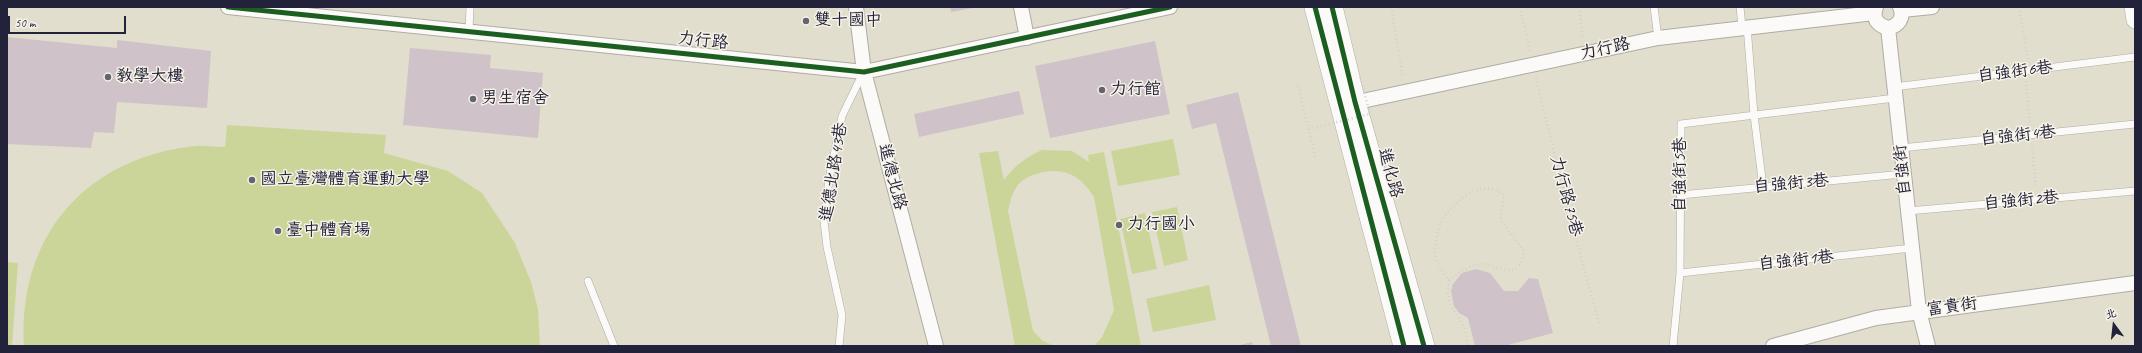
<!DOCTYPE html>
<meta charset="utf-8">
<style>
body{margin:0}
#map{position:relative;width:2142px;height:353px;overflow:hidden;background:#e2decd;font-family:Caveat,"LXGW WenKai TC",sans-serif}
canvas{display:block}
.frame{position:absolute;inset:0;border:8px solid #22223b;pointer-events:none}
.north{position:absolute;left:2094px;top:305px;width:40px;height:40px;-webkit-text-stroke:3px #f7f3e8;paint-order:stroke;rotate:345deg;font-size:11px;font-weight:700;line-height:16px;text-align:center;color:#22223b}
.north::after{content:'';display:block;margin:auto;width:14px;height:18px;background:#22223b;clip-path:polygon(50% 0,100% 100%,50% 72%,0 100%)}
.scale{position:absolute;left:8px;top:16px;width:118px;height:18px;box-sizing:border-box;border:2px solid #22223b;border-top:0;padding-left:5px;font-size:12px;line-height:14px;white-space:nowrap;color:#22223b;-webkit-text-stroke:3px #f7f3e8;paint-order:stroke}
</style>
<div id="map">
<canvas width="2142" height="353"></canvas>
<div class="frame"></div>
<div class="north">北</div>
<div class="scale">50 m</div>
</div>
<script>
const ctx = document.querySelector('canvas').getContext('2d');
ctx.lineJoin = 'round';
function paint(path, color) { ctx.fillStyle = color; ctx.fill(path, 'evenodd'); }
function stroke(path, color, width, dash) { ctx.strokeStyle = color; ctx.lineWidth = width; ctx.lineCap = dash ? 'butt' : 'round'; ctx.setLineDash(dash || []); ctx.stroke(path); }
function drawText(font, color, halo, rows, align = 'center') {
  ctx.font = font + ' Caveat,"LXGW WenKai TC",sans-serif'; ctx.lineWidth = 3; ctx.setLineDash([]); ctx.textBaseline = 'middle'; ctx.strokeStyle = halo; ctx.fillStyle = color; for (const [text, x, y, turn = 0] of rows) {
    ctx.save(); ctx.translate(x, y); ctx.rotate((+turn || 0) * Math.PI / 180); ctx.textAlign = isNaN(turn) ? turn : align; if (halo) ctx.strokeText(text, 0, 0); ctx.fillText(text, 0, 0); ctx.restore();
  }
}
const green = new Path2D(`
 M227 125 386 135 384 153 448 171 482 193 515 243 531 282 538 309 540 346H24C18 236 85 158 195 146 205 145 215 147 225 147Z
 M1173 139 1180 175 1118 186 1111 151Z
 M1042 150 1072 151 1089 162 1088 155 1104 152 1141 346H1094L1102 337 1114 310 1094 197C1080 174 1062 166 1036 174 1029 176 1022 180 1018 185 1012 193 1010 202 1008 211L1033 331 1043 341 1055 346H1015L979 153 998 151 1004 180C1014 166 1026 157 1042 150Z
 M1177 207 1188 260 1164 266 1152 212Z
 M1145 213 1157 269 1132 274 1120 219Z
 M7 262 18 263 12 346H7Z
 M1209 285 1216 320 1153 332 1146 299Z`);
const building = new Path2D(`
 M950 7H973V8L951 12Z
 M7 37 117 48V40L211 51 207 108 117 102 114 133 94 132 91 148 7 144Z
 M1155 41 1170 114 1050 138 1035 66Z
 M410 48 491 55 490 68 543 73 538 138 403 125Z
 M1019 91 1024 114 919 137 914 114Z
 M1238 92 1301 346H1271L1216 123 1192 129 1186 105Z
 M1476 269 1490 273 1504 291H1518L1529 278 1538 279 1553 333 1504 346H1475L1468 318 1459 313 1454 306 1451 291 1453 284 1462 273Z
 M1252 342 1253 346H1240V345Z`);
const path = new Path2D(`
 M1391 7 1403 77
 M1520 7 1530 51
 M1579 7 1583 39
 M2019 7 2028 59
 M1536 78 1565 198 1600 326
 M2026 81 2030 124
 M1298 86 1316 159
 M2032 145 2036 189
 M1449 280C1459 273 1470 264 1483 264 1499 265 1519 283 1524 251L1500 219 1504 196C1484 175 1453 202 1442 220 1438 227 1435 243 1435 250 1434 261 1443 272 1449 280 1448 288 1447 295 1450 303 1456 318 1469 327 1467 346`);
const service = new Path2D(`
 M1654 7 1658 38
 M1740 7 1742 27
 M1747 26 1754 115 1763 187
 M469 31 470 7
 M1894 87 2135 57
 M1901 148 2135 124
 M1680 195 1903 174
 M1908 211 2135 191
 M1680 273 1912 248
 M588 281 614 346
 M839 346 842 315 827 247 824 221 829 179 842 116 863 73
 M1673 346 1680 273 1681 124 1895 98`);
const minor = new Path2D(`
 M228 7 864 72 1170 7
 M856 7 864 72 936 346
 M1021 7 1027 38
 M1876 7C1872 18 1877 25 1888 28 1898 26 1905 18 1900 7
 M1902 10 1932 7
 M1888 28 1919 311 1928 346
 M1348 104 1658 38 1874 13
 M1773 346 1876 318 2135 283`);
const tertiary = new Path2D(`
 M2133 7 2135 20`);
const primary = new Path2D(`
 M1315 7 1404 346
 M1332 7 1355 102 1424 346`);
const pathBridge = new Path2D(`
 M1309 129 1370 114 1360 77`);
const cycleway = new Path2D(`
 M228 7 864 72 1170 7
 M1315 7 1404 346
 M1332 7 1355 102 1424 346`);
const markers = [
 [806,21,4,"#65646e"],
 [108,77,4,"#65646e"],
 [1102,90,4,"#65646e"],
 [473,99,4,"#65646e"],
 [252,180,4,"#65646e"],
 [1119,225,4,"#65646e"],
 [278,231,4,"#65646e"]
];
const poiNames = [
 ["雙十國中",814,21],
 ["教學大樓",116,77],
 ["力行館",1110,90],
 ["男生宿舍",481,99],
 ["國立臺灣體育運動大學",260,180],
 ["力行國小",1127,225],
 ["臺中體育場",286,231]
];
const streetNames = [
 ["力行路",703,41,6],
 ["力行路",1605,49,-12],
 ["自強街6巷",2015,72,-7],
 ["自強街4巷",2018,136,-6],
 ["自強街",1903,170,-96],
 ["進德北路43巷",834,172,-81],
 ["進化路",1390,173,74],
 ["自強街5巷",1681,175,-90],
 ["進德北路",892,177,75],
 ["自強街3巷",1791,184,-5],
 ["力行路75巷",1566,196,75],
 ["自強街2巷",2021,201,-5],
 ["自強街1巷",1796,261,-6],
 ["富貴街",1952,307,-8]
];
paint(green, '#cbd59a');
paint(building, '#cfc2c8');
stroke(service, '#aeaca4', 8);
stroke(minor, '#aeaca4', 16);
stroke(tertiary, '#aeaca4', 18);
stroke(primary, '#aeaca4', 22);
stroke(path, '#d1d0cd', 2.5, [1, 3]);
stroke(service, '#fbfaf8', 7);
stroke(minor, '#fbfaf8', 14);
stroke(tertiary, '#fbfaf8', 17);
stroke(primary, '#fbfaf8', 21);
stroke(pathBridge, '#d1d0cd', 2.5, [1, 3]);
stroke(cycleway, '#1b5e20', 5);
for (const [x, y, r, color] of markers) { const dot = new Path2D(); dot.arc(x, y, r, 0, 2 * Math.PI); ctx.fillStyle = color; ctx.fill(dot); stroke(dot, '#f7f3e8', 1.5); }
drawText('17px', '#22223b', '#f7f3e8', poiNames, 'left');
drawText('17px', '#22223b', '#f7f3e8', streetNames);
</script>
